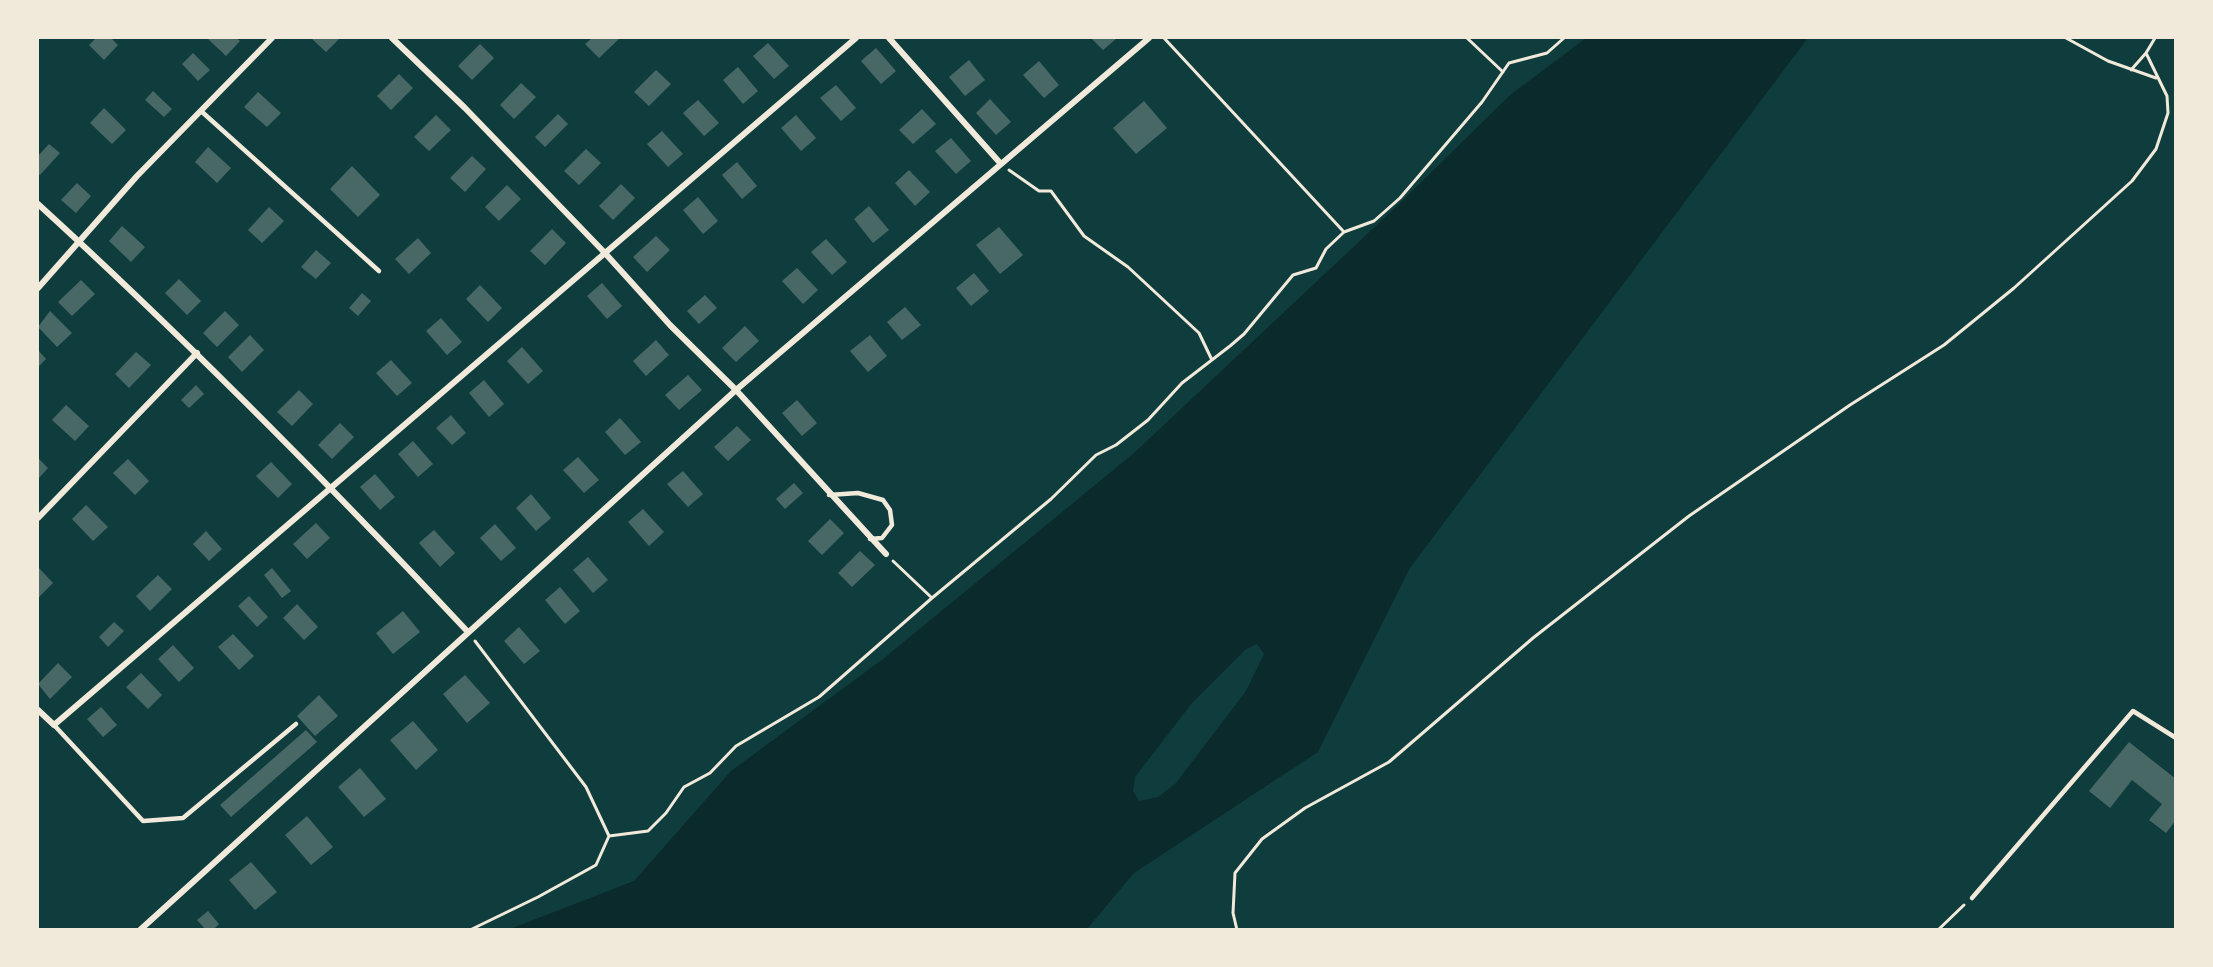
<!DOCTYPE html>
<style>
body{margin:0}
#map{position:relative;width:2213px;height:967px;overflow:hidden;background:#0f3d3e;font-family:Barlow,sans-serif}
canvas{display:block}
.frame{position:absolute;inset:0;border:39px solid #f1e9da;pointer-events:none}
</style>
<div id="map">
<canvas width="2213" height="967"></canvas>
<div class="frame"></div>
</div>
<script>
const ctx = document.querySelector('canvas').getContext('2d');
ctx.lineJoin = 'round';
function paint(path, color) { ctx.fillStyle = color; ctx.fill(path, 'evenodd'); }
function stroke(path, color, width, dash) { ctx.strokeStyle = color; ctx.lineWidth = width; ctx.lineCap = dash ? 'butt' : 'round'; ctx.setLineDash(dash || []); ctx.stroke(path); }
const water = new Path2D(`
 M1586 38H1808L1410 568 1318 752 1134 873 1087 929H510L634 881 731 771 883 659 1134 453 1397 206 1510 95ZM1257 644 1264 654 1246 691 1176 783 1158 797 1139 801 1133 791 1135 777 1192 703 1246 649Z`);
const building = new Path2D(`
 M96 38H111L118 45 104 60 89 45Z
 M207 38H236L240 41 226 56Z
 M311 38H340L326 52Z
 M592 38H620L599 58 585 44Z
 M1091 38H1117L1103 50Z
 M768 43 789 66 774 79 753 56Z
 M480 44 494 58 472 80 458 66Z
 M876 48 896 71 881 84 861 61Z
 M193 53 210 70 198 81 182 64Z
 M969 60 985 80 965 96 949 77Z
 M1039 61 1059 85 1044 98 1023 75Z
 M738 67 758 91 743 104 723 80Z
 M656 70 671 84 649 106 634 92Z
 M399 74 413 88 391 110 377 96Z
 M521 83 536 97 514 119 500 105Z
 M836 85 856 108 841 121 820 98Z
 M153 91 172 109 164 117 145 100Z
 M258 92 281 113 267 127 244 107Z
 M990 99 1011 122 996 135 976 113Z
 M698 100 719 123 704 136 683 113Z
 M1144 101 1167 128 1136 154 1113 128Z
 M104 108 126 130 112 144 90 123Z
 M922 109 936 124 913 144 899 130Z
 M558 114 568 124 545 147 535 137Z
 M436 115 451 130 429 151 414 137Z
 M796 115 816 138 801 151 781 128Z
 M662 131 683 154 668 167 647 144Z
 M951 138 971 161 956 174 935 151Z
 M49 144 60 153 40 175 38 173V156Z
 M208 147 231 168 217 183 195 162Z
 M586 149 601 163 579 185 564 171Z
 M472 156 486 169 465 192 450 178Z
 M737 162 757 186 742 199 722 175Z
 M352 166 380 195 358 217 330 189Z
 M909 170 930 192 915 206 895 183Z
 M77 183 91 196 76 213 61 200Z
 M621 184 635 198 613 220 599 206Z
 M507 185 521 199 499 221 485 207Z
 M698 197 718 221 703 234 683 210Z
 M869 206 889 230 873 243 854 219Z
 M269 207 284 221 262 243 248 230Z
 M122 226 145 247 131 262 109 241Z
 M999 227 1023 255 1000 274 976 245Z
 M552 229 566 243 545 265 530 251Z
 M656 236 670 250 647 272 633 257Z
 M418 238 431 253 409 274 395 259Z
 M826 239 847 262 832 275 811 252Z
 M316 250 331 263 316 279 301 267Z
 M797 268 818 290 803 304 782 281Z
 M974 273 989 291 971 306 956 288Z
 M179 279 201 301 187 315 165 293Z
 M81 280 95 294 72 316 58 302Z
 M602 283 622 306 607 319 587 296Z
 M480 285 502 308 488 322 466 299Z
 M362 293 371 301 358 316 349 308Z
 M705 295 717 308 699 324 687 311Z
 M905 307 921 325 902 340 887 322Z
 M50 311 72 333 57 347 38 327Z
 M225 311 239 325 217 347 203 333Z
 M441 318 462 342 447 355 426 331Z
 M745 326 759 341 736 362 722 348Z
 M250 335 264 350 242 372 228 357Z
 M870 335 887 356 868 372 850 351Z
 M656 340 669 355 646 376 633 361Z
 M522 347 543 371 528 384 507 361Z
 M38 350 46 359 38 367Z
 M136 352 151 365 129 388 115 374Z
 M391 360 412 383 397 396 376 373Z
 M688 375 702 390 679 410 665 395Z
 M484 380 504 404 489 417 469 393Z
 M196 385 204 394 189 408 181 400Z
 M299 390 313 404 292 426 277 412Z
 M797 400 817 423 802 436 782 413Z
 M66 405 89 426 75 441 52 420Z
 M451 415 466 433 452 445 436 428Z
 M620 418 641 442 625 455 605 432Z
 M340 423 354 437 332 459 318 445Z
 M737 426 751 440 728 461 714 447Z
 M413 441 433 464 418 477 398 454Z
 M578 457 599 480 584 493 563 470Z
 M38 458 48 468 38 479Z
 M128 459 149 481 135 495 113 473Z
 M271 462 292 484 278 498 256 476Z
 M683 471 703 494 688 507 667 484Z
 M375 474 395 497 380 510 360 487Z
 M794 483 803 493 785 509 776 499Z
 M531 494 551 518 536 531 516 508Z
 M86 505 108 527 93 541 72 519Z
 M643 509 664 532 649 546 628 522Z
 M830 519 844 533 822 555 808 541Z
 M316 523 330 538 307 559 293 544Z
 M495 524 516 548 501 561 480 538Z
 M434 530 455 553 440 567 419 543Z
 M206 531 222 549 209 561 193 544Z
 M860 551 875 565 852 587 838 573Z
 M588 557 608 580 593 593 573 570Z
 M38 567 53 583 38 598Z
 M272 568 291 591 282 598 264 575Z
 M158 575 172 589 150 611 136 596Z
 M560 587 580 611 565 624 545 600Z
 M249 596 268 617 257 627 238 606Z
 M297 604 318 627 304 640 283 618Z
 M403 611 420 632 393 654 376 633Z
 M114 622 124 631 108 647 99 637Z
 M519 627 540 651 524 664 504 641Z
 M233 634 254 656 239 670 218 647Z
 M173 645 194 668 179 682 158 659Z
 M58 663 72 677 50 699 38 684Z
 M141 673 162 695 148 709 126 687Z
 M465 675 490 703 467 723 443 694Z
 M319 695 338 716 315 736 297 716Z
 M101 707 117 725 103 737 87 719Z
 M413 721 438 750 416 770 390 740Z
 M306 730 317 742 231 817 220 805Z
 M2129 742 2176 779V820L2166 833 2149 820 2162 804 2132 780 2110 808 2089 791Z
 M360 768 386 799 364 817 338 787Z
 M307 816 333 847 311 865 285 835Z
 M251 862 277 892 255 910 229 880Z
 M208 911 219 924 213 930H206L197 920Z`);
const path = new Path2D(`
 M1164 38 1344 232
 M1467 38 1503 72
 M2066 38 2108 61 2156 78
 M2131 70 2146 53
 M1009 170 1039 191H1051L1084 236 1128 267 1199 333 1211 358
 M932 598 1051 499 1096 455 1116 445 1148 420 1182 383 1230 346 1244 334 1293 275 1316 268 1326 249 1344 232 1374 221 1400 198 1482 102 1509 63 1547 53 1564 38
 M475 641 586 787 609 836
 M609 836 648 831 666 813 684 787 710 773 736 746 819 697 932 598 893 561
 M470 930 538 897 596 865 609 836
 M1237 930 1233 913 1235 873 1262 839 1305 808 1389 762 1533 638 1689 516 1850 405 1944 345 2014 288 2132 181 2156 149 2168 113 2167 96 2146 53 2155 38
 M1938 930 1964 905`);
const service = new Path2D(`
 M201 111 379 271
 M829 495 858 493 883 500 890 510 892 525 882 538 870 539
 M54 725 143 821 183 818 296 724
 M1972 898 2133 711 2176 738`);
const minor = new Path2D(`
 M392 38 465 108 604 252 670 325 736 390 886 554
 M889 38 1001 164
 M38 204C187 340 329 484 467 631
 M38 288 137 176 272 38
 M38 518 197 353
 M38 710 54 725 856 38
 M140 930 736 390 1149 38`);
paint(water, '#0a2a2b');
paint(building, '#486865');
stroke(path, '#f1e9da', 3);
stroke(service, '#f1e9da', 4.5);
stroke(minor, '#f1e9da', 6);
</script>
